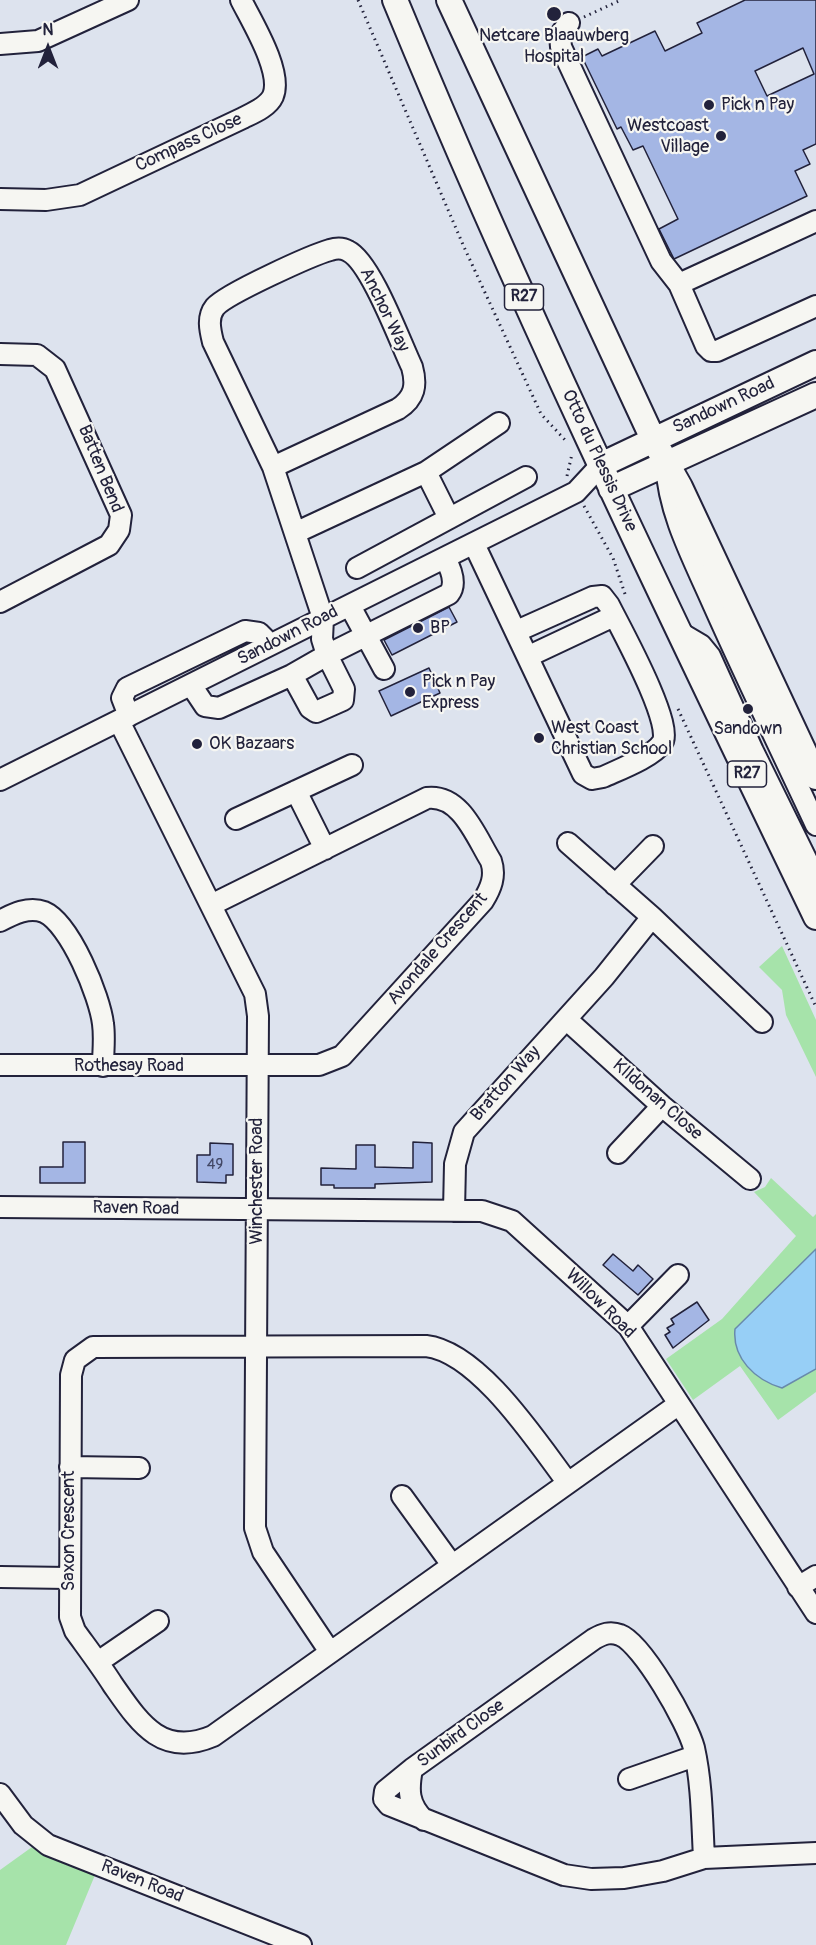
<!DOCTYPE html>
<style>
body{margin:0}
#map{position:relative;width:816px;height:1945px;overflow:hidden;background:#dde3ee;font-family:Pangolin,sans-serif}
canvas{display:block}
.north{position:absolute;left:18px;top:18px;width:60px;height:60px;-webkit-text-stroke:4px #f6f6f2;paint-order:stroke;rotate:0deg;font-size:16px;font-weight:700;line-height:24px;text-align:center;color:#22223b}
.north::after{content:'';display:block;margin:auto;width:21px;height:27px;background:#22223b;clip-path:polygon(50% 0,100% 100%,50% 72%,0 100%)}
</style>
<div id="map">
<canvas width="816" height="1945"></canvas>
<div class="north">N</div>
</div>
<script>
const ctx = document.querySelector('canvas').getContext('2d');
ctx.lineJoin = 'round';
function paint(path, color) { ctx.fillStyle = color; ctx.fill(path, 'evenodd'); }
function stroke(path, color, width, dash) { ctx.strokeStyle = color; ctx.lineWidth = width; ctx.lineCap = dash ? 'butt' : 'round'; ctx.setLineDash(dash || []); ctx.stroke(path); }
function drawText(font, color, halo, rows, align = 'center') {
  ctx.font = font + ' Pangolin,sans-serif'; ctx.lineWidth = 4.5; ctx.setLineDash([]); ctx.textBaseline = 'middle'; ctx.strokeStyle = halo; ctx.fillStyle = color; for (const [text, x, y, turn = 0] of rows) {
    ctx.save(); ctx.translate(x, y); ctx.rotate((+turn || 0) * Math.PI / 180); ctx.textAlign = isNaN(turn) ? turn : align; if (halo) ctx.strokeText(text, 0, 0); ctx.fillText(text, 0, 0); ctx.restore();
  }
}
const green = new Path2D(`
 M782 946 816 1020V1077L786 1015 782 990 759 967Z
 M771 1178 813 1217 816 1214V1392L778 1420 740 1366 693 1400 666 1359 722 1319 796 1236 754 1192 765 1187Z
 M32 1847 95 1875 66 1945H0V1870Z`);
const water = new Path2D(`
 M816 1249V1369L782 1388C755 1380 732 1358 735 1329Z`);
const building = new Path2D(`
 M745 0H816V144L803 150 810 164 795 171 807 196 674 259 659 229 678 219 643 146 633 150 621 127 617 129 582 57 598 49 602 56 655 31 665 51 702 33 697 23ZM803 48 814 74 767 96 755 71Z
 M449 607 457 622 392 655 384 640Z
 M429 668 440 693 391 716 379 691Z
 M63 1142H85V1183H40V1167H63Z
 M413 1142 432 1143V1182L375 1184V1188H334V1185H321V1168L356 1169V1145H375V1167L413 1168Z
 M210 1143 233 1144V1175H226V1183L197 1182V1155H210Z
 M613 1254 633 1271 638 1265 653 1279 638 1295 603 1265Z
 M697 1302 709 1320 673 1348 665 1335 670 1332 667 1328 674 1324 671 1319Z`);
const path = new Path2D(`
 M358 0 464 247 541 414 566 441
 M584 17 621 0
 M567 476 572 454
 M584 506 613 558 625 594
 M678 709 816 1007`);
const minor = new Path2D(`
 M569 23 560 35 561 47 661 261 679 284
 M0 44 38 41 128 0
 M0 199 46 200 80 195 243 118C253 113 268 107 273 96 283 72 252 22 241 0
 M816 221 679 284 706 346 711 351H717L816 306
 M0 354 37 355 55 369 121 515 119 530 109 545 0 602
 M666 465C669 515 694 560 714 606 747 680 782 752 816 825
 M426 472 448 516
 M295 533 426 472 499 423
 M474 544 583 774 592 779 603 777C618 770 653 757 662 743 675 726 620 627 609 605L602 596 593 597 517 631
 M357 568 526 477
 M350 606 384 669
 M679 632 701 645 710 656 753 751 816 879
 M529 656 614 616
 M292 675 310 708 316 712 343 700 344 689 327 655 449 594C457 584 451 569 445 558
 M191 685 205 706 219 708 292 675 327 655 322 639 323 618 273 467 213 342C210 330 207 317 215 307 226 294 312 255 330 250 336 248 343 248 348 251 371 262 400 342 412 367 417 385 415 398 398 409L273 467
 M129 716 122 698 127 688 245 631 259 633 270 644
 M119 721 255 994 258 1016 255 1528 263 1552 330 1652
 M0 780 576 492 601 465
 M296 791 325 849
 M236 819 352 765
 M568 843 652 917 762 1022
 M615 885 653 846
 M0 921C13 914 29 906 44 912 70 923 100 997 103 1024 105 1038 103 1052 103 1066
 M566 1019 662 1106 750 1179
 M0 1065H319L342 1056 483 901C491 888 496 876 491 861 476 837 461 794 427 798L211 905
 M618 1153 662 1106
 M0 1207 482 1211 512 1221 628 1326 816 1613
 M454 1211 455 1164 464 1132 604 977 652 917
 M628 1326 678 1275
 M70 1467 139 1468
 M568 1483C537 1442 479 1352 426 1346L93 1347 75 1360 71 1375 70 1617 75 1631C88 1649 101 1666 113 1685 139 1722 161 1758 213 1736L679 1404
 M402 1496 452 1565
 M0 1577 68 1578
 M798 1587 816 1576
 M98 1662 158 1621
 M412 1769 385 1791 384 1799 389 1805 564 1875 591 1879 624 1878 663 1871 704 1858 816 1853
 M629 1779 695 1756
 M0 1794 23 1825 48 1845 301 1945
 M424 1820C408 1804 408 1790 412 1769L594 1639C603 1634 610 1631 620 1635 642 1643 688 1724 694 1748 702 1784 702 1821 704 1858`);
const major = new Path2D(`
 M395 0C523 311 670 614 816 917
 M449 0 653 439 680 487 816 777
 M601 465 816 363
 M611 489 816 395`);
const markers = [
 [554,14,8,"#22223b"],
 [709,105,6,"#22223b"],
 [721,136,6,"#22223b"],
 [418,628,6,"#22223b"],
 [410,692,6,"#22223b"],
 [748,709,6,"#22223b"],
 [539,738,6,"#22223b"],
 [197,744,6,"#22223b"]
];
const numberNames = [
 ["49",215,1165]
];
const shields = [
 [524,297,39],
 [747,774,39]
];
const shieldNames = [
 ["R27",524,297],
 ["R27",747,774]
];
const poiNames = [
 ["Netcare Blaauwberg",554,36,"center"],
 ["Hospital",554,57,"center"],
 ["Pick n Pay",721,105],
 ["Westcoast",709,126,"right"],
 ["Village",709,147,"right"],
 ["BP",430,628],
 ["Pick n Pay",422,682],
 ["Express",422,703],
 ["West Coast",551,728],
 ["Christian School",551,749],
 ["Sandown",748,729,"center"],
 ["OK Bazaars",209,744]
];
const streetNames = [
 ["Compass Close",189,143,-25],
 ["Anchor Way",384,310,64],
 ["Sandown Road",724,406,-25],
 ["Otto du Plessis Drive",599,461,65],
 ["Batten Bend",100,469,68],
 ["Sandown Road",288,636,-27],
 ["Avondale Crescent",438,949,-49],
 ["Rothesay Road",129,1066],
 ["Bratton Way",506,1084,-48],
 ["KIldonan Close",657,1100,41],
 ["Winchester Road",257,1181,-90],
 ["Raven Road",136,1209,1],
 ["Willow Road",600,1304,45],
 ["Saxon Crescent",69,1531,-90],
 ["Sunbird Close",461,1734,-36],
 ["Raven Road",142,1882,22]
];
paint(green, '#a6e3aa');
paint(water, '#97cff6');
stroke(water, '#688aab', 1.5);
paint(building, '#a4b6e4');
stroke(building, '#22223b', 1.5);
stroke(minor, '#22223b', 24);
stroke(major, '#22223b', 28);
stroke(path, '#22223b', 3, [1.5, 4.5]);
stroke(minor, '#f6f6f2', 20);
stroke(major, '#f6f6f2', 24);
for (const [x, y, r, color] of markers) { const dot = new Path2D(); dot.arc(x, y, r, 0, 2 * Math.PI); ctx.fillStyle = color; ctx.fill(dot); stroke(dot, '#f6f6f2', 2); }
drawText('15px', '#424765', null, numberNames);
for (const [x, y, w] of shields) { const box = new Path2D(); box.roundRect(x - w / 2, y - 13, w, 26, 4.5); ctx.fillStyle = '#f6f6f2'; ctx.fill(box); stroke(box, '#22223b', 1.5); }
drawText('bold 16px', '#22223b', null, shieldNames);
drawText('18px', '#22223b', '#f6f6f2', poiNames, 'left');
drawText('18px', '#22223b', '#f6f6f2', streetNames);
</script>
